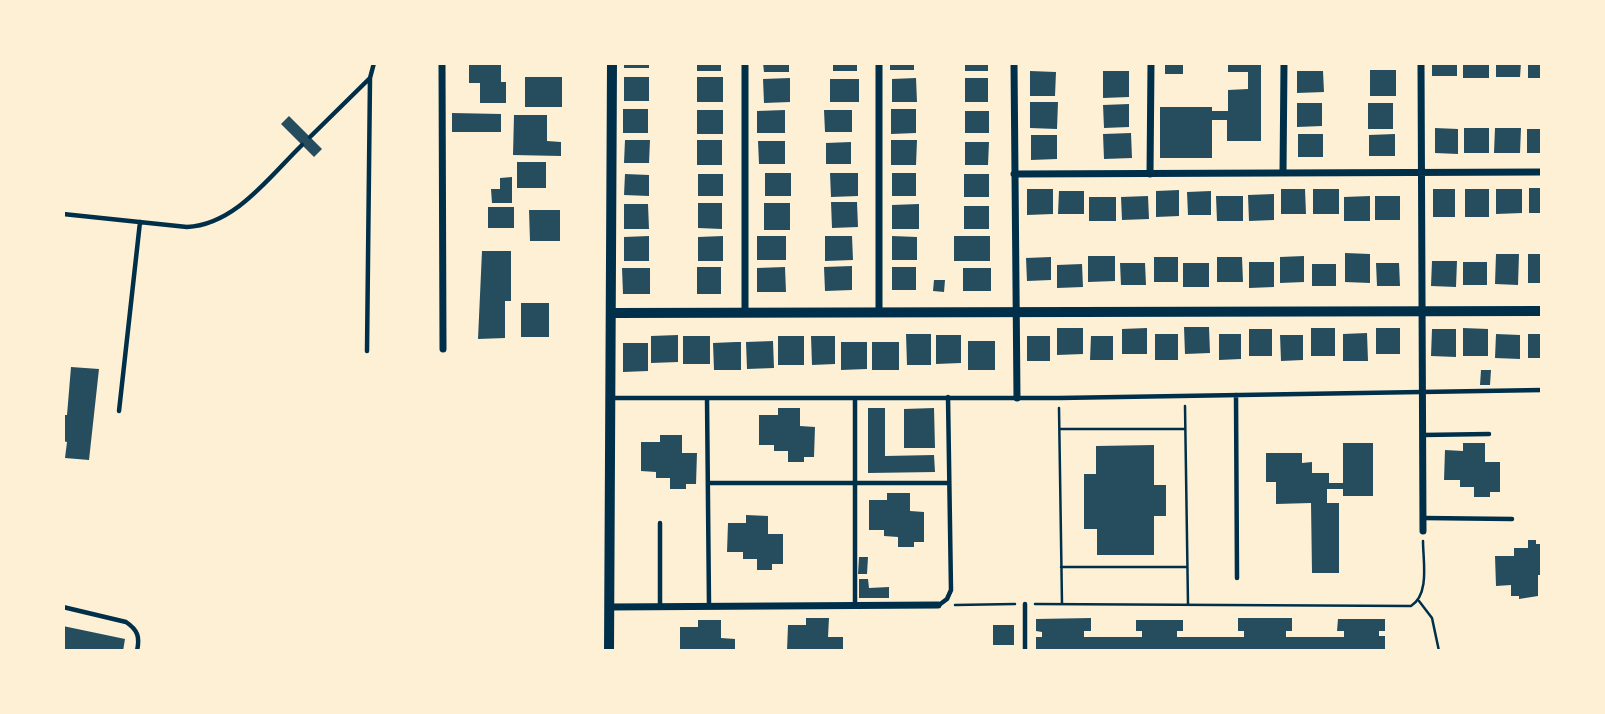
<!DOCTYPE html>
<style>
body{margin:0}
#map{position:relative;width:1605px;height:714px;overflow:hidden;background:#fdf0d5;font-family:"PT Sans",sans-serif}
canvas{display:block}
.frame{position:absolute;inset:0;border:65px solid #fdf0d5;pointer-events:none}
</style>
<div id="map">
<canvas width="1605" height="714"></canvas>
<div class="frame"></div>
</div>
<script>
const ctx = document.querySelector('canvas').getContext('2d');
ctx.lineJoin = 'round';
function paint(path, color) { ctx.fillStyle = color; ctx.fill(path, 'evenodd'); }
function stroke(path, color, width, dash) { ctx.strokeStyle = color; ctx.lineWidth = width; ctx.lineCap = dash ? 'butt' : 'round'; ctx.setLineDash(dash || []); ctx.stroke(path); }
const building = new Path2D(`
 M469 63H501V82H506V103H480V83H469Z
 M624 63H649V68H624Z
 M697 63H721V71H697Z
 M763 63H789V72H764Z
 M833 63H857V71H833Z
 M890 63H914V70H890Z
 M965 63H988V71H965Z
 M1165 63H1183V74H1165Z
 M1228 63H1261V141H1227V120H1212V158H1160V107H1212V111H1228V90L1248 89V72H1228Z
 M1432 63H1457V76H1432Z
 M1463 63H1489V78H1463Z
 M1496 63H1521L1520 77H1496Z
 M1528 63H1542V78H1528Z
 M1370 70H1396V96H1370Z
 M1030 71 1056 72 1055 96H1030Z
 M1103 71H1129V97L1103 98Z
 M1297 71H1323L1324 92 1297 93Z
 M525 77H562V107H525Z
 M624 77H649V101H624Z
 M697 77H723V102H697Z
 M790 78V102L764 103 763 79Z
 M916 78 917 102H892V79Z
 M965 78H988V102H965Z
 M830 79H859V102H830Z
 M1030 102H1058L1057 129 1030 128Z
 M1297 103H1322V126L1297 127Z
 M1368 103H1393V129H1368Z
 M1129 104V127L1104 128 1103 105Z
 M623 109H648V133H623Z
 M891 109H916V133L891 134Z
 M697 110H723V134H697Z
 M785 110V133H757V111Z
 M824 110H852V132H825Z
 M965 111H989V133H965Z
 M452 113 501 114V132H452Z
 M514 115H547V141L561 142V156L513 155Z
 M289 116 322 149 314 157 281 124Z
 M1435 128 1458 129V154L1435 153Z
 M1464 128H1489V153H1464Z
 M1495 128H1521L1520 153H1494Z
 M1527 129H1542V153H1527Z
 M1131 133 1132 158 1104 159 1103 134Z
 M1298 134H1323V157H1298Z
 M1395 134V156H1369V135Z
 M1031 135H1057V159L1031 160Z
 M625 140H650L649 163H624Z
 M697 140H722V165H697Z
 M891 140H917L916 165H891Z
 M758 141H785V164H759Z
 M851 142V164H826V143Z
 M965 142H989L988 165H965Z
 M517 162H546V188H517Z
 M765 173H791V196H765Z
 M830 173H858V196L831 197Z
 M892 173H916V196H892Z
 M625 174 649 175V196L624 195Z
 M698 174H723V196H698Z
 M964 174H989V197H964Z
 M512 177V203H492L491 189H500V178Z
 M1529 188H1542V213H1529Z
 M1027 189H1053V214L1027 215Z
 M1281 189H1305L1306 214H1281Z
 M1313 189H1339V214H1313Z
 M1433 189H1455V217H1433Z
 M1465 189H1489V217H1465Z
 M1496 189H1522V213L1496 214Z
 M1179 190V216L1156 217V191Z
 M1059 191H1084V214H1058Z
 M1211 191V215H1188L1187 192Z
 M1274 194V220L1249 221 1248 195Z
 M1148 196 1149 219 1122 220 1121 197Z
 M1216 196H1243V221H1217Z
 M1370 196V221H1344V197Z
 M1375 196H1400V220H1375Z
 M1089 197H1116V221H1089Z
 M831 202H857L858 227 832 228Z
 M698 203H722V229L698 228Z
 M764 203H790V230H764Z
 M624 204H648L649 229H624Z
 M919 204V229H892V205Z
 M964 206H989V229H964Z
 M488 207H514V228H488Z
 M529 210H560V241H530Z
 M649 236V261H624V237Z
 M723 236V261H698V237Z
 M757 236H786V260H757Z
 M825 236H852L853 260 825 261Z
 M892 236 917 237V260H892Z
 M954 236H990V261H954Z
 M482 251H511V301H505V338L478 339Z
 M1345 253 1370 254V283L1345 282Z
 M1496 254H1519L1518 285 1495 284Z
 M1528 254H1542V283H1528Z
 M1088 256H1115V281L1088 282Z
 M1304 256V282L1280 283V257Z
 M1051 257V280L1027 281 1026 258Z
 M1154 257H1178V282H1154Z
 M1217 257H1242L1243 282H1217Z
 M1432 261H1457L1456 287 1431 286Z
 M1249 262H1274V287L1249 288Z
 M1463 262H1487V285H1463Z
 M1120 263H1145L1146 285H1121Z
 M1183 263H1209V287H1183Z
 M1376 263H1399L1400 286H1377Z
 M1082 264 1083 287 1057 288V265Z
 M1312 264H1336V286H1312Z
 M852 266V290L825 291 824 267Z
 M697 267H721V294H697Z
 M785 267 786 292H757V268Z
 M892 267H916V290H892Z
 M622 268H650V294H623Z
 M963 268H991V291H963Z
 M934 280H945L944 292 933 291Z
 M521 303H549V337H521Z
 M1184 327H1209L1210 353 1185 354Z
 M1057 328H1083V354L1057 355Z
 M1147 328V354H1122V329Z
 M1311 328H1335V356H1311Z
 M1376 328H1400V354H1376Z
 M1463 328 1488 329V356H1463Z
 M1249 329H1272V356H1249Z
 M1432 329H1456V357L1431 356Z
 M1367 333 1368 361H1343V334Z
 M906 334H931V365H907Z
 M1155 334H1178V360H1155Z
 M1219 334H1241V359L1219 360Z
 M1496 334 1520 335V359L1495 358Z
 M1528 334H1542V358H1528Z
 M678 335V362L651 363V336Z
 M936 335H961V363L936 364Z
 M1280 335H1303V360L1281 361Z
 M683 336H710V364H683Z
 M778 336H804V365H778Z
 M811 336H835V364L812 365Z
 M1027 336H1050V361H1027Z
 M1091 336H1113V360H1090Z
 M773 341 774 368 747 369 746 342Z
 M968 341H995V370H968Z
 M736 342H741V370H714L713 343Z
 M841 342H867V369L841 370Z
 M872 342H899V370H872Z
 M623 343H648V371L623 372Z
 M71 367 99 369 89 460 65 458 67 442 63 441V415H67Z
 M1481 370H1491L1490 385H1480Z
 M778 408H800V426L815 427 814 457H804V462H788V451H774V445H759V415H778Z
 M868 408H885V456L934 455 935 472 868 473Z
 M934 408 935 448H904V409Z
 M660 435H682V453H697L696 484H686V489H670V478H656V472L641 471V442H660Z
 M1343 443H1373V496H1343V489H1327V503H1339V573H1312L1311 503 1276 504V482H1266V453H1302V463L1312 462V473H1329V483H1343Z
 M1463 443H1485V462H1500V492H1490V497H1474V487H1460V480H1444L1445 450 1463 451Z
 M1154 445V485H1166V516H1154V555H1097V529H1084V474H1096V446Z
 M887 493H910V511L924 512V542H914V547H898V537L884 536V530H869V500H887Z
 M746 515 768 516V534H783V564H772V570H757V559H743V552H727L728 523H746Z
 M1528 540H1536V544H1542V575H1538V596L1519 599V596H1511V585L1496 586 1495 556H1514V548H1528Z
 M859 557H868L867 574H858Z
 M859 579H868L869 588 889 587V598H859Z
 M806 618H829L828 637H843V651H787L788 625H806Z
 M1091 618V631H1084V637H1142V631H1136V620H1183V631H1177V637H1244V631H1238V618H1292V631H1286V637H1344V631H1337L1338 619H1385V631H1379V636H1385V649L1036 650V637H1042V632L1036 631V619Z
 M698 620H721V638L735 639V651H680V627H698Z
 M993 625H1014V645H993Z
 M63 626 125 639 123 651H63Z`);
const path = new Path2D(`
 M1185 406 1188 604
 M1059 408 1062 604
 M1060 429H1185
 M1061 567H1187
 M1419 601 1432 618 1439 651
 M1035 604 1411 606C1430 594 1423 561 1423 541
 M955 605 1015 604`);
const service = new Path2D(`
 M310 137 370 78 374 63
 M63 214 187 227C235 225 270 176 302 145
 M367 351 370 78
 M1236 395 1237 578
 M612 398H1059L1542 390
 M707 398 709 605
 M855 399V605
 M119 411 140 222
 M1423 435 1489 434
 M708 483H949
 M1424 518 1512 519
 M1025 604V651
 M939 605 947 599 951 590 948 397
 M660 606V523
 M63 607 126 622C138 630 140 637 137 651`);
const minor = new Path2D(`
 M442 63 443 349
 M745 63V312
 M879 63V312
 M1014 63 1017 398
 M1421 63 1423 531
 M1283 173 1284 63
 M1014 174 1542 172
 M1150 174 1151 63
 M609 607 938 605`);
const tertiary = new Path2D(`
 M613 313 1542 311
 M609 651 612 63`);
paint(building, '#264d5e');
stroke(path, '#003049', 2.5);
stroke(service, '#003049', 4.5);
stroke(minor, '#003049', 7);
stroke(tertiary, '#003049', 10);
</script>
